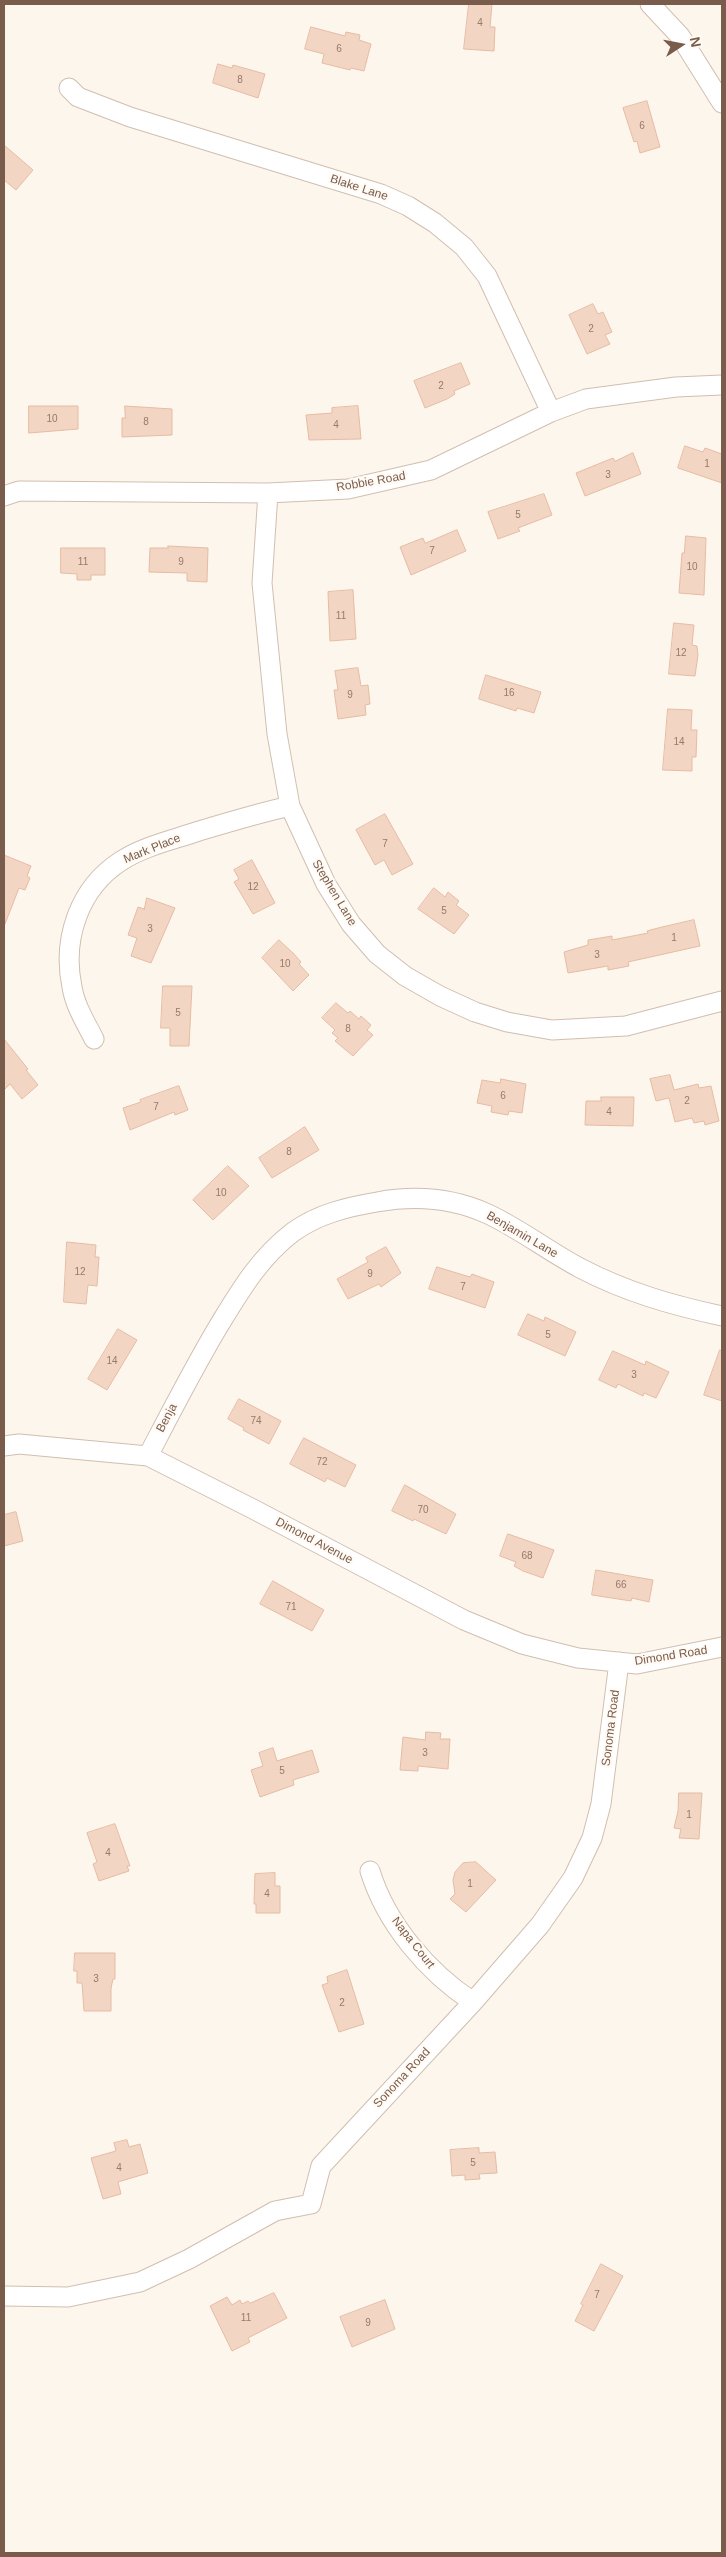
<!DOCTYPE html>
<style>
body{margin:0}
#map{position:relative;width:726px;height:2557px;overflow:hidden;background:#fdf6ec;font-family:Helvetica,sans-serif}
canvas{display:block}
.frame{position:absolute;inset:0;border:5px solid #7a5c4d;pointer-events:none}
.north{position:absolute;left:656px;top:20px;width:50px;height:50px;-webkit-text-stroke:4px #fffaf3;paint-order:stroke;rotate:79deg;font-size:14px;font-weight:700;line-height:20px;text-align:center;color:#7a5c4d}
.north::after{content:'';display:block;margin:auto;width:18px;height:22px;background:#7a5c4d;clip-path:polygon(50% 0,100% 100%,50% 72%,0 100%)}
</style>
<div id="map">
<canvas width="726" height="2557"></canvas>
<div class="frame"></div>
<div class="north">N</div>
</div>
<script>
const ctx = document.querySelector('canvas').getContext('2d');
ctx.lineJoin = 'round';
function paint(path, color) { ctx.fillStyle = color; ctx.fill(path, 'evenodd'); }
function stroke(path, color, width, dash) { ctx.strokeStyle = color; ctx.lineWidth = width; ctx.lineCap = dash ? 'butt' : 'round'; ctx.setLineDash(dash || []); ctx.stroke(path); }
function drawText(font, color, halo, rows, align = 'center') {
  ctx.font = font + ' Helvetica,sans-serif'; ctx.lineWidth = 4.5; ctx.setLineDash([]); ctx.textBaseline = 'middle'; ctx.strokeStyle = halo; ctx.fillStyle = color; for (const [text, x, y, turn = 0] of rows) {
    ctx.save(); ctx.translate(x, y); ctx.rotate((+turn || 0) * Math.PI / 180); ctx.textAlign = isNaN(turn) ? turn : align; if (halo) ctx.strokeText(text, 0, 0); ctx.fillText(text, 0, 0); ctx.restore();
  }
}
const building = new Path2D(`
 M469 4H492L490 27H495L494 51 464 49Z
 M311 27 345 36 346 32 360 35 359 40 371 44 364 71 351 68 350 70 322 63 324 54 305 49Z
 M218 64 232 68 233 65 265 74 258 98 213 83Z
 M647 101 660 147 640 153 637 141 634 142 623 108Z
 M4 145 33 170 16 190 4 180Z
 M593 304 598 314 603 312 612 332 605 335 610 344 587 354 569 315Z
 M461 363 470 384 454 391 455 394 447 399 425 408 414 381Z
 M29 406H78V429L29 433Z
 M125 406 172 409V435L122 437V418H125Z
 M358 406 361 439 309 440 306 415 332 413V408Z
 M685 446 703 452 705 448 722 454V483L678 468Z
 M633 453 641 474 585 496 576 473 613 458 615 461Z
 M544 494 552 515 518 528 520 531 498 539 488 512Z
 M457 530 466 551 411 575 400 547 423 538 425 543Z
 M686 536 706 538 704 595 679 593 682 553H684Z
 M168 546 208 548 207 582 187 581V573L149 572 150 548H168Z
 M61 548H105V575H91V580H77V574L61 573Z
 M353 590 356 639 330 641 328 592Z
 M674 623 694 625 692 645 697 646 698 655 695 676 669 674Z
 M358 668 361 686 368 685 370 704 365 705 366 715 338 719 334 690H338L335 671Z
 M486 675 541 692 534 713 517 708 516 711 479 699Z
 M668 709 692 710 691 730H697L696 757H692V771L663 770Z
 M385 814 413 864 392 875 384 860 375 865 356 830Z
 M4 855 31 866 27 876 30 878 25 890 19 888 5 924Z
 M252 860 275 903 253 914 234 882 239 879 234 870Z
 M434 888 445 897 448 892 459 901 456 905 469 915 454 934 418 909Z
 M147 898 175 908 151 963 131 956 137 938 128 935 138 907 144 909Z
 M694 920 700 946 628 962 629 966 608 970V966L568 973 564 952 588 945V940L612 936V940L648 933 647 931 658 928Z
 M279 940 294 954 301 962 299 964 309 975 293 991 262 958Z
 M163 986H192L189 1046H170V1028H161Z
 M336 1003 348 1013 350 1011 359 1019 361 1016 371 1025 367 1030 373 1035 353 1056 335 1041 338 1038 332 1033 335 1030 322 1018Z
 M4 1039 28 1069 26 1070 38 1085 22 1099 10 1084 4 1090Z
 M670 1075 674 1090 698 1084 699 1088 711 1086 719 1121 705 1125 704 1121 694 1123 692 1118 675 1122 669 1098 656 1101 650 1079Z
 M501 1079 526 1084 522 1113 509 1111 508 1115 491 1112 492 1106 477 1103 482 1080 500 1083Z
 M179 1086 188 1110 175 1115 174 1112 130 1130 123 1108 141 1102 140 1100Z
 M601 1097H634L633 1126 585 1125 586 1101H601Z
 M305 1127 319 1150 272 1178 259 1158Z
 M228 1166 249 1186 213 1220 193 1200Z
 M67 1242 96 1245 95 1257H99L97 1286 88 1285 86 1304 64 1302Z
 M386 1247 401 1273 381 1287 379 1284 348 1299 337 1279 368 1262 366 1258Z
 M437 1267 470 1277 472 1274 494 1282 485 1308 429 1289Z
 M528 1314 544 1321 545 1317 576 1332 565 1356 518 1335Z
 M118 1329 137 1340 107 1390 88 1379Z
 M720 1350 722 1351V1401L704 1395Z
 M613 1351 645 1365 646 1361 669 1372 656 1398 644 1393 643 1396 618 1384 616 1388 599 1380Z
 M239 1399 281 1421 269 1444 243 1430 244 1428 228 1419Z
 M304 1438 356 1465 345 1487 327 1478 325 1482 290 1464Z
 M405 1485 456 1514 446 1534 414 1519 413 1521 392 1511Z
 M16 1512 23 1541 4 1546V1515Z
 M508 1534 554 1550 543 1578 523 1571 514 1566 516 1562 500 1556Z
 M596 1570 653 1580 649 1602 632 1598 631 1601 592 1595Z
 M273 1581 324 1610 312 1631 260 1604Z
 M426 1732 441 1733 440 1739H450L448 1769 418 1766V1771L400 1770 403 1737 425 1740Z
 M273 1748 277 1761 312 1750 319 1772 293 1780 294 1785 260 1797 251 1770 263 1766 259 1753Z
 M679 1793H702L699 1839 679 1838 681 1829 674 1828 678 1811Z
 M115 1824 130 1866H127L129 1871 99 1881 93 1864 97 1862 87 1833Z
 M476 1862 496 1880 466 1912 450 1899 455 1894 453 1880 455 1872 463 1863Z
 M275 1873V1886H280V1913H256V1904H254L255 1874Z
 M75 1953H115V1979H113L111 1988V2011H84L82 1983H77V1971H74Z
 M347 1970 364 2024 339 2032 322 1985 328 1983 327 1977Z
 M127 2140 129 2147 140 2144 148 2173 118 2182 121 2194 103 2199 91 2158 116 2151 114 2143Z
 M479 2148V2153L495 2152 497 2173 479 2174 480 2179 465 2180V2175L452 2176 450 2150Z
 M601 2264 623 2276 594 2331 575 2321 583 2305 581 2304Z
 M274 2293 287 2318 248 2338 250 2342 232 2351 210 2306 227 2297 232 2305 240 2300 242 2304 248 2301 250 2303Z
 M385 2300 395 2329 352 2347 340 2317Z`);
const street = new Path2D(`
 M650 4 680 36 722 103
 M69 88 78 97 130 117 381 194 408 206 435 223 464 247 487 276 551 412
 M268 493 262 583 277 734 290 806 326 884 351 924 377 954 405 976 440 996 475 1012 507 1022 552 1030 626 1026 722 1001
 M4 496 19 491 268 493 348 489 431 470 551 412 586 399 676 387 722 385
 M94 1039C86 1023 75 1006 72 987 62 939 79 888 121 861 144 846 173 840 199 831 229 822 259 813 290 806
 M4 1446 19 1444 148 1456 253 1509 464 1620 522 1644 578 1658 637 1664 722 1647
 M148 1456C171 1412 193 1369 218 1327 240 1291 259 1258 293 1232 318 1214 347 1207 377 1202 415 1195 453 1198 488 1214 520 1229 548 1251 580 1268 626 1292 671 1305 722 1316
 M370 1871C386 1923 427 1972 473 2002
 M4 2296 68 2297 140 2282 189 2259 275 2211 311 2204 321 2166 473 2002 540 1925 573 1878 592 1838 601 1804 619 1662`);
const numberNames = [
 ["4",480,23],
 ["6",339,49],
 ["8",240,80],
 ["6",642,126],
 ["2",591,329],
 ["2",441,386],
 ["10",52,419],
 ["8",146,422],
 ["4",336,425],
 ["1",707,464],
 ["3",608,475],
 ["5",518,515],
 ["7",432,551],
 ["11",83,562],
 ["9",181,562],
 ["10",692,567],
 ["11",341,616],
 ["12",681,653],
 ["16",509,693],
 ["9",350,695],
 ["14",679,742],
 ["7",385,844],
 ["12",253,887],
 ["5",444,911],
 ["3",150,929],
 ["1",674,938],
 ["3",597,955],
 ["10",285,964],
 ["5",178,1013],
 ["8",348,1029],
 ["6",503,1096],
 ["2",687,1101],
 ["7",156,1107],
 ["4",609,1112],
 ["8",289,1152],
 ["10",221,1193],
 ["12",80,1272],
 ["9",370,1274],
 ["7",463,1287],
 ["5",548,1335],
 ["14",112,1361],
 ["3",634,1375],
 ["74",256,1421],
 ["72",322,1462],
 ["70",423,1510],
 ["68",527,1556],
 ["66",621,1585],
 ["71",291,1607],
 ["3",425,1753],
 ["5",282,1771],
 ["1",689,1815],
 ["4",108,1853],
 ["1",470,1884],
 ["4",267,1894],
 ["3",96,1979],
 ["2",342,2003],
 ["5",473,2163],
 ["4",119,2168],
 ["7",597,2295],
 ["11",246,2318],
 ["9",368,2323]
];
const streetNames = [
 ["Blake Lane",359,188,18],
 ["Robbie Road",371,482,-10],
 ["Mark Place",152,849,-22],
 ["Stephen Lane",334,893,59],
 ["Benjamin Lane",522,1235,30],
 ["Benja",167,1418,-62],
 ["Dimond Avenue",314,1541,28],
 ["Dimond Road",671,1656,-9],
 ["Sonoma Road",611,1728,-83],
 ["Napa Court",413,1943,52],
 ["Sonoma Road",402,2078,-47]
];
paint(building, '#f3d5c3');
stroke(building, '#e6bba3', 1);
stroke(street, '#d1beb0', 21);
stroke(street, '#fff', 19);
drawText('10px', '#987a6a', null, numberNames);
drawText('12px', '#7a5c4d', '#fffaf3', streetNames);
</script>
